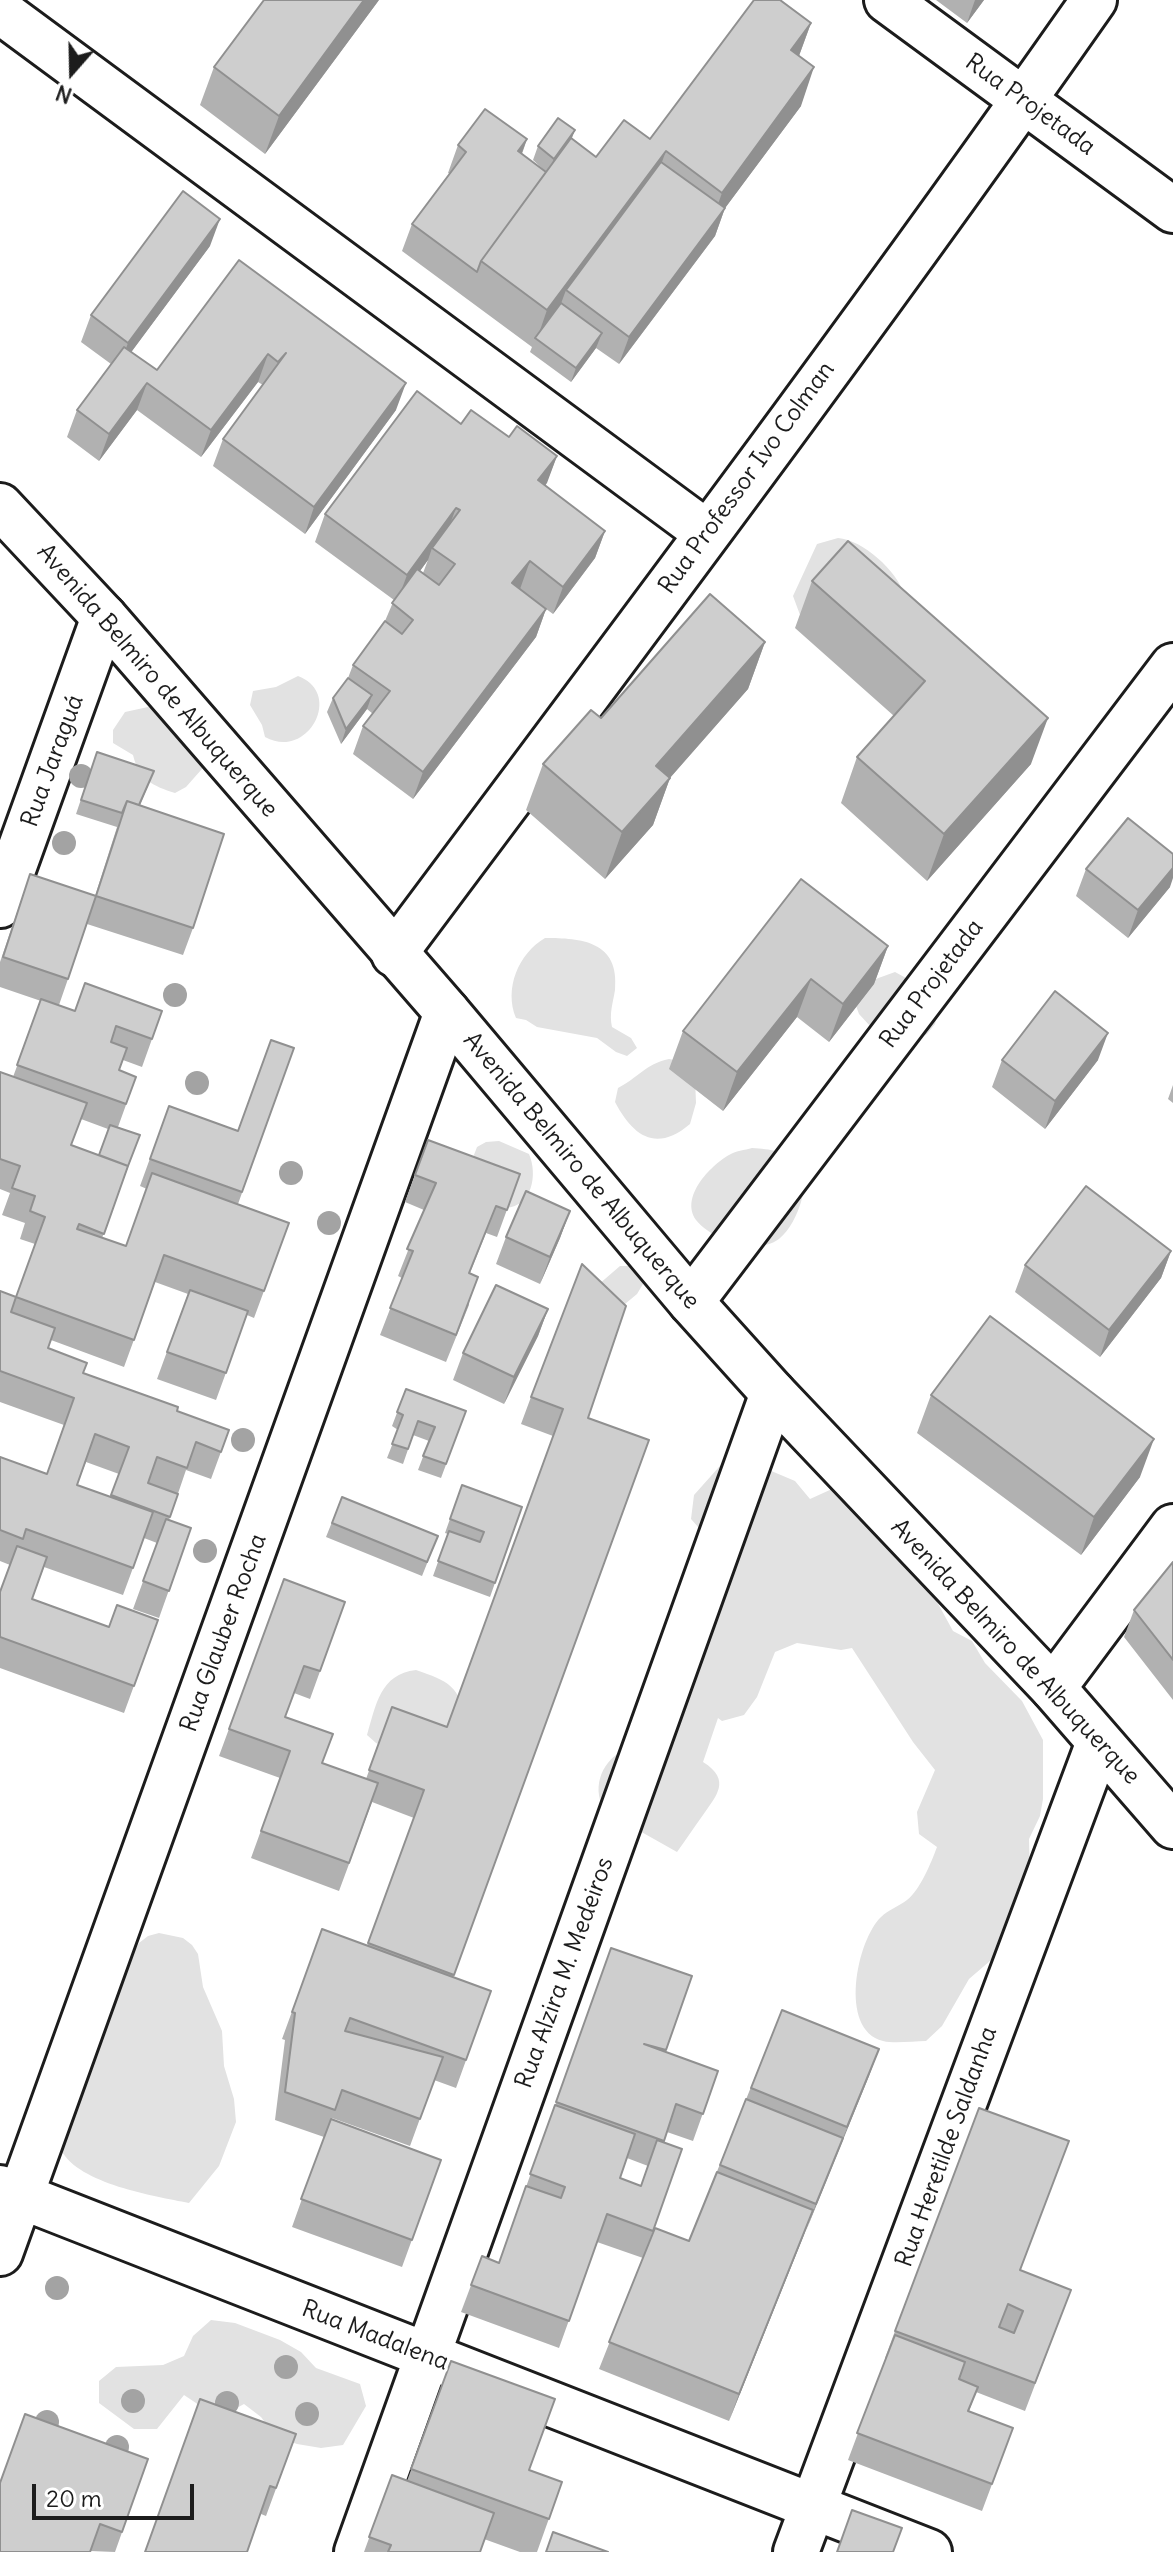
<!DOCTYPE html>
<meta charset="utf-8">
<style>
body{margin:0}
#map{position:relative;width:1173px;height:2552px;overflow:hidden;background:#fff;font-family:Delius,sans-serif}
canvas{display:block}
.north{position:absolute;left:32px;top:32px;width:80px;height:80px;-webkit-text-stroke:6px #fff;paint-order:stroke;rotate:200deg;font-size:22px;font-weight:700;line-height:32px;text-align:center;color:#1c1c1c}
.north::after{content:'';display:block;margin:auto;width:28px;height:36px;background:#1c1c1c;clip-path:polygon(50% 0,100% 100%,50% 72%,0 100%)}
.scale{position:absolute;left:32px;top:2484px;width:162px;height:36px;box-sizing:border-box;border:4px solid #1c1c1c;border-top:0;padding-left:10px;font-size:24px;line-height:28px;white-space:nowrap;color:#1c1c1c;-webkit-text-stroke:6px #fff;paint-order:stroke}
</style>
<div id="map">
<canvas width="1173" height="2552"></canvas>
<div class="north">N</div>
<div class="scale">20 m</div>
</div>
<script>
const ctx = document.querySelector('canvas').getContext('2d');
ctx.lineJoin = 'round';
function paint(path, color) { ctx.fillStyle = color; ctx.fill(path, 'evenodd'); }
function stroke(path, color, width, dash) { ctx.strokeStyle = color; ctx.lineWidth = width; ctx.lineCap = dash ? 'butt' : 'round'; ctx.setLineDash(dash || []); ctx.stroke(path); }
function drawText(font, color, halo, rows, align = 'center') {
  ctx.font = font + ' Delius,sans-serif'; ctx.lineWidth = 6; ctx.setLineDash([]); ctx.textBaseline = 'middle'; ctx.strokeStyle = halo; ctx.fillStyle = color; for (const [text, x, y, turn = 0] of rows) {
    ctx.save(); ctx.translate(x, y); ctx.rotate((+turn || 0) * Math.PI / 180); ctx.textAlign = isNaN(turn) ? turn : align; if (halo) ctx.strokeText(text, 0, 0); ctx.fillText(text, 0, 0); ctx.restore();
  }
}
const green = new Path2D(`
 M838 538C863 540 897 571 904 594L803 623 793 596 817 544Z
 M298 676C344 693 308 761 265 737L262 725 250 705 253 691 276 687Z
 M148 707 158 710 209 761 186 787 175 793C153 786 139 780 133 755L113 743V730L125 712Z
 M545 938C581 938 620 941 615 990 613 1003 609 1013 612 1027L631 1038 637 1048 627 1056 616 1052 597 1038 537 1027 526 1020 516 1018C504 989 518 954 545 938Z
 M895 972 917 984 938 1012 935 1024 927 1034 918 1040 893 1042 882 1039 859 1014 855 1003 862 984Z
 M669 1059 679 1061 695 1078 696 1103 690 1124C656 1153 633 1136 615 1102L618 1088C638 1078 645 1064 669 1059Z
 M499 1141 529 1154C538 1175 532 1206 506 1208L469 1168 477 1147 486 1142Z
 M752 1148C789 1150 815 1160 801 1202 797 1215 790 1230 779 1239 764 1250 735 1248 720 1239 712 1233 702 1228 696 1220 680 1197 710 1166 729 1155 735 1151 745 1150 752 1148Z
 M620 1266H631L641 1273 643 1284 637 1294 619 1309 591 1291Z
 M727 1458 750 1462 795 1481 810 1499 832 1489 853 1499 930 1589 953 1631 972 1641 985 1663 1022 1701 1043 1740V1799L1040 1816 1029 1839 1030 1883 1005 1948 969 1979 942 2026 926 2041C913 2041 895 2044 883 2041 838 2030 857 1940 881 1917 888 1910 899 1906 907 1900 920 1890 931 1863 937 1847L919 1834 917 1812 935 1770 913 1742 852 1648 841 1650 797 1643 775 1652 757 1697 744 1715 722 1721 718 1718 703 1762C732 1780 716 1796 703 1815 694 1827 686 1840 677 1852L606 1812C591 1791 600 1763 622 1751L706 1536 691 1519 694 1495Z
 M416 1670C448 1681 461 1686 465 1722L387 1747 376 1743 367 1735C376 1705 380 1674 416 1670Z
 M159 1933 183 1938 192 1945 198 1954 203 1987 222 2031 224 2066 234 2099 236 2122 219 2166 189 2203C154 2196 79 2184 61 2150L75 2096 127 1965 139 1943 148 1936Z
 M211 2320 235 2323 280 2340 301 2352 316 2368 360 2384 366 2406 343 2445 321 2448 297 2444 275 2436 261 2417 244 2404 224 2415 202 2407 184 2395 157 2429H134L99 2403V2381L116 2367 163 2365 184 2356 193 2336Z`);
const minor = new Path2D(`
 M887 0 1173 210
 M0 11 707 533
 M0 905 104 617
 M394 954C630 638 868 323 1094 0
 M691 1302 1173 666
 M1053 1688 1173 1527
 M0 2188 929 2552
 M0 2253 447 1012
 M357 2552 773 1393
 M796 2552 1099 1742`);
const major = new Path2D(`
 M0 506 104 617 447 1012 691 1302 773 1393 1053 1688 1173 1826`);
const trees = [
 [81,776],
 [64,843],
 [175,995],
 [197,1083],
 [291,1173],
 [329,1223],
 [243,1440],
 [205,1551],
 [57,2288],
 [286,2367],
 [133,2401],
 [227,2403],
 [307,2414],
 [47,2422],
 [117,2447]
];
const wall = new Path2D(`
 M379 0 265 154 200 105 214 67Z
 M936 0H984L967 23Z
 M811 23 799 56 801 106 725 208 715 236 619 364 596 348 571 382 530 352 532 347 402 251 412 224 450 174 448 173 458 145 527 139 522 154 546 172 533 160 538 146 575 130 572 138 596 157 650 139Z
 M210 246 131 352 157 370 239 260 396 410 305 534 213 466 223 439 263 385 258 382 201 457 137 410 99 461 67 437 77 410 111 364 81 342 91 315Z
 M461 424 509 437 557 456 545 486 605 531 595 558 553 614 519 589 546 609 536 637 413 799 353 754 363 726 373 714 367 709 341 744 327 712 333 698 348 678 353 665 385 621 394 600 315 542 325 514ZM428 560 423 573 420 571Z
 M812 581 1031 764 927 881 841 803 857 757 894 716 795 628Z
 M765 642 748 689 670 778 653 825 605 879 526 810 543 764 601 718Z
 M97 752 154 771 140 805 193 928 183 955 87 924 59 1005 75 1011H162L142 1067 123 1060 119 1070 136 1077 118 1127 140 1135 102 1238 126 1246 147 1189 140 1186 169 1106 238 1131 294 1048 238 1204 289 1223 254 1318 247 1315 216 1400 157 1379 188 1294 155 1282 124 1367 51 1340 48 1348 83 1373 177 1411 229 1430 211 1479 186 1470 169 1520 191 1528 159 1618 133 1609 157 1543 144 1538 123 1595 44 1567 32 1599 109 1627 158 1620 124 1713 0 1668V1592L10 1565 0 1561V1457L47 1474 64 1425 0 1402V1291L16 1297 35 1244 20 1239 25 1223 2 1215 10 1193 0 1189V1072L13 1077 41 1001 0 987V962L30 874 95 896 117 827 76 814ZM81 1119 108 1129 99 1155 71 1145ZM86 1462 119 1474 111 1497 77 1485Z
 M1086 869 1170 887 1128 938 1076 896Z
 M888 946 874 984 829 1042 797 1017 723 1111 669 1069 683 1031Z
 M1002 1060H1098L1045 1129 992 1087Z
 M1173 1085V1103L1168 1099Z
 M428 1140 520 1174 497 1237 486 1233 470 1273 469 1305 446 1362 380 1335 402 1278 398 1276 424 1210 405 1202Z
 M570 1211 560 1238 540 1284 496 1264 506 1237Z
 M1171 1251 1161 1278 1100 1357 1015 1292 1025 1265Z
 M548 1309 538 1336 504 1404 453 1380 463 1353Z
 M406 1389 466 1411 441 1478 418 1470 429 1441 413 1435 403 1464 387 1458 398 1430 392 1426Z
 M931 1395 1140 1477 1081 1555 917 1433Z
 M531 1397 649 1440 453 1977 491 1991 456 2088 434 2080 410 2146 332 2118 331 2120 441 2160 402 2267 292 2227 324 2137 275 2120 285 2040 282 2039 322 1929 367 1946 414 1818 372 1802 339 1891 251 1858 280 1778 219 1756 284 1579 345 1602 310 1699 294 1693 285 1717 322 1763 366 1779 392 1707 447 1727 553 1436 521 1424Z
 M462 1485 522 1507 490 1597 433 1576 448 1534 445 1533Z
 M342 1497 438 1536 422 1576 326 1537Z
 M1173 1562V1700L1124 1637 1134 1610Z
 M611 1948 692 1976 665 2052 718 2071 693 2141 667 2132 663 2142 682 2149 646 2251 689 2241 782 2010 879 2049 729 2421 599 2369 643 2258 597 2242 559 2348 461 2312 482 2256 499 2263ZM627 2158 648 2166 641 2186 620 2178Z
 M1021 2271 1071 2290 1025 2411 976 2392 969 2411 1013 2428 982 2511 848 2460 886 2358H885L895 2331Z
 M451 2361 529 2470 562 2482 537 2552H520L484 2539 480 2552H364L392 2475 407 2481Z
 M296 2434 266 2516 261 2514 145 2552Z
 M148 2459 115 2552 90 2551 0 2552Z`);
const shadedWall = new Path2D(`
 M364 0H379L265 154 279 116Z
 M975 0H984L967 23Z
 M811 23 797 61 791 50Z
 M814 67 801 106 708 231 722 193Z
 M575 130 569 144 548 173 554 159Z
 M527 139 517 166 518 151Z
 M666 151 652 189 566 290 556 317 537 339 547 310Z
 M725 208 715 236 619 364 629 337Z
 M220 219 210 246 118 370 128 343Z
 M602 333 596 348 571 382 576 368Z
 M268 354 258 382 201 457 211 430Z
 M147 383 137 410 99 461 109 434Z
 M406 383 396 410 305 534 314 507Z
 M557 456 547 483 528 508 538 480Z
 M456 508 446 535 432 548 428 560 397 602 407 575Z
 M605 531 595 558 553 614 563 587Z
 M530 561 520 589 512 583Z
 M546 609 536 637 413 799 423 772Z
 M765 642 748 689 639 813 656 766Z
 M372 695 367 709 341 744 346 729Z
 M1048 718 1031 764 927 881 944 834Z
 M670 778 653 825 605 879 622 832Z
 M1173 868V878L1170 887 1128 938 1138 910Z
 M888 946 874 984 829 1042 843 1004Z
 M811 979 797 1017 723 1111 737 1072Z
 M1108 1033 1098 1060 1045 1129 1055 1101Z
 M570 1211 560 1238 540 1284 550 1257Z
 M1171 1251 1161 1278 1100 1357 1109 1330Z
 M548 1309 538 1336 504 1404 514 1377Z
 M1154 1439 1140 1477 1081 1555 1094 1517Z
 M879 2049 869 2076 806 2231 816 2204Z
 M813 2210 803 2237 729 2421 739 2394Z`);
const building = new Path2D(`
 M264 0H364L279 116 214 67Z
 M754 0H780L811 23 791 50 814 67 722 193 666 151 547 310 481 261 571 138 596 157 624 120 650 139Z
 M485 109 527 139 518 151 546 172 481 261 477 272 412 224 466 152 458 145Z
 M558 118 575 130 554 159 538 146Z
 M661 162 725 208 629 337 566 290Z
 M183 191 220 219 128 343 91 315Z
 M239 260 406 383 314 507 223 439 286 353 278 362 268 354 211 430 147 383 109 434 77 410 124 347 157 370Z
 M561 303 602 333 576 368 535 338Z
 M417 391 461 424 471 410 509 437 517 426 557 456 538 480 605 531 563 587 530 561 512 583 546 609 423 772 363 726 390 691 353 665 385 621 402 634 413 620 392 603 417 569 439 585 455 564 432 548 460 510 456 508 407 575 325 514Z
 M848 541 1048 718 944 834 857 757 925 681 812 581Z
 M710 594 765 642 656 766 670 778 622 832 543 764 591 710 601 718Z
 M348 678 372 695 346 729 333 698Z
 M97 752 154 771 139 805 127 801 122 813 81 800Z
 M127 801 224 834 193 928 96 896Z
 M1128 818 1173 854V868L1138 910 1086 869Z
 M30 874 96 896 68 979 3 957Z
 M801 879 888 946 843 1004 811 979 737 1072 683 1031Z
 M85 983 162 1011 152 1039 116 1026 111 1042 127 1048 119 1070 136 1077 126 1104 17 1065 41 999 75 1011Z
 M1055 991 1108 1033 1055 1101 1002 1060Z
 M271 1040 294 1048 242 1192 150 1159 169 1106 238 1131Z
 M0 1072 87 1103 71 1145 128 1166 104 1234 79 1224 77 1229 126 1246 152 1173 289 1223 264 1291 164 1255 134 1340 16 1297 45 1217 30 1211 35 1196 12 1188 20 1166 0 1159Z
 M110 1125 140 1135 128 1166 99 1155Z
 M428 1140 520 1174 507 1210 496 1206 469 1273 478 1277 456 1335 390 1308 413 1251 407 1249 436 1183 415 1175Z
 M1086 1186 1171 1251 1109 1330 1025 1265Z
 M526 1191 570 1211 550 1257 506 1237Z
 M582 1264 626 1306 588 1418 649 1440 454 1975 368 1943 424 1790 369 1770 392 1707 447 1727 563 1409 531 1397Z
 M496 1285 548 1309 514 1377 463 1353Z
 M190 1290 248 1311 226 1373 167 1352Z
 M0 1291 16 1297 11 1312 55 1328 48 1348 87 1363 83 1373 178 1407 177 1411 229 1430 221 1452 196 1442 187 1468 157 1457 148 1483 178 1494 170 1517 111 1495 129 1447 95 1434 77 1485 153 1512 133 1568 26 1529 23 1539 0 1530V1457L47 1474 74 1398 0 1371Z
 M990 1316 1154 1439 1094 1517 931 1395Z
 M406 1389 466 1411 446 1464 423 1456 435 1427 418 1421 408 1449 392 1444 403 1415 397 1412Z
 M462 1485 522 1507 495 1583 438 1561 449 1531 480 1542 484 1532 450 1519Z
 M342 1497 438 1536 427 1562 332 1523Z
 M166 1519 191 1528 169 1591 143 1581Z
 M17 1546 47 1557 32 1599 109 1627 117 1605 158 1620 134 1686 0 1637V1592Z
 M1173 1562V1660L1134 1610Z
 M284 1579 345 1602 320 1671 304 1666 285 1717 333 1734 322 1763 378 1783 349 1863 261 1831 290 1751 229 1729Z
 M322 1929 491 1991 466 2060 350 2018 345 2031 443 2057 420 2119 342 2090 335 2110 285 2092 295 2013 292 2012Z
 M611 1948 692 1976 666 2050 644 2044 718 2071 703 2114 676 2104 664 2141 556 2102Z
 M782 2010 879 2049 847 2127 751 2088Z
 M746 2099 843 2138 816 2204 720 2165Z
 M555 2105 635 2134 620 2178 641 2186 657 2140 682 2149 653 2231 607 2214 569 2321 471 2285 482 2256 499 2263 526 2186 561 2198 565 2187 530 2174Z
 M979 2108 1069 2141 1020 2270 1071 2290 1035 2383 895 2331ZM1008 2304 1023 2311 1014 2333 999 2327Z
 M331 2119 441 2160 412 2240 301 2199Z
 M717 2172 813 2210 739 2394 609 2342 655 2228 689 2241Z
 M895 2335 965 2362 959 2379 978 2387 968 2411 1013 2428 992 2484 857 2433Z
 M451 2361 555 2399 529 2470 562 2482 549 2519 411 2469Z
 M200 2399 296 2434 276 2488 270 2486 247 2552H145Z
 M25 2414 148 2459 122 2532 100 2524 90 2552H0V2483Z
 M392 2475 494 2513 480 2552H388L391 2545 369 2537Z
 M852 2510 902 2528 893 2552H837Z
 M553 2532 608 2552H546Z`);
const streetNames = [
 ["Rua Projetada",1030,105,36],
 ["Rua Professor Ivo Colman",747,478,-54],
 ["Avenida Belmiro de Albuquerque",157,681,49],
 ["Rua Jaraguá",53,761,-70],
 ["Rua Projetada",932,984,-53],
 ["Avenida Belmiro de Albuquerque",581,1171,50],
 ["Rua Glauber Rocha",224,1633,-70],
 ["Avenida Belmiro de Albuquerque",1015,1652,47],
 ["Rua Alzira M. Medeiros",565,1973,-70],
 ["Rua Heretilde Saldanha",947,2147,-70],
 ["Rua Madalena",375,2336,21]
];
paint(green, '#e2e2e2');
stroke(minor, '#1c1c1c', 50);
stroke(major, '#1c1c1c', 50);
stroke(minor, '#fff', 44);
stroke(major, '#fff', 44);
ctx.fillStyle = '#a3a3a3';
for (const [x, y] of trees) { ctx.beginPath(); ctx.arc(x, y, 12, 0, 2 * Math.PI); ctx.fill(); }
paint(wall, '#b1b1b1');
paint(shadedWall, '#909090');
paint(building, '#cecece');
stroke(building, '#909090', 2);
drawText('24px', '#1c1c1c', '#fff', streetNames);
</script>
